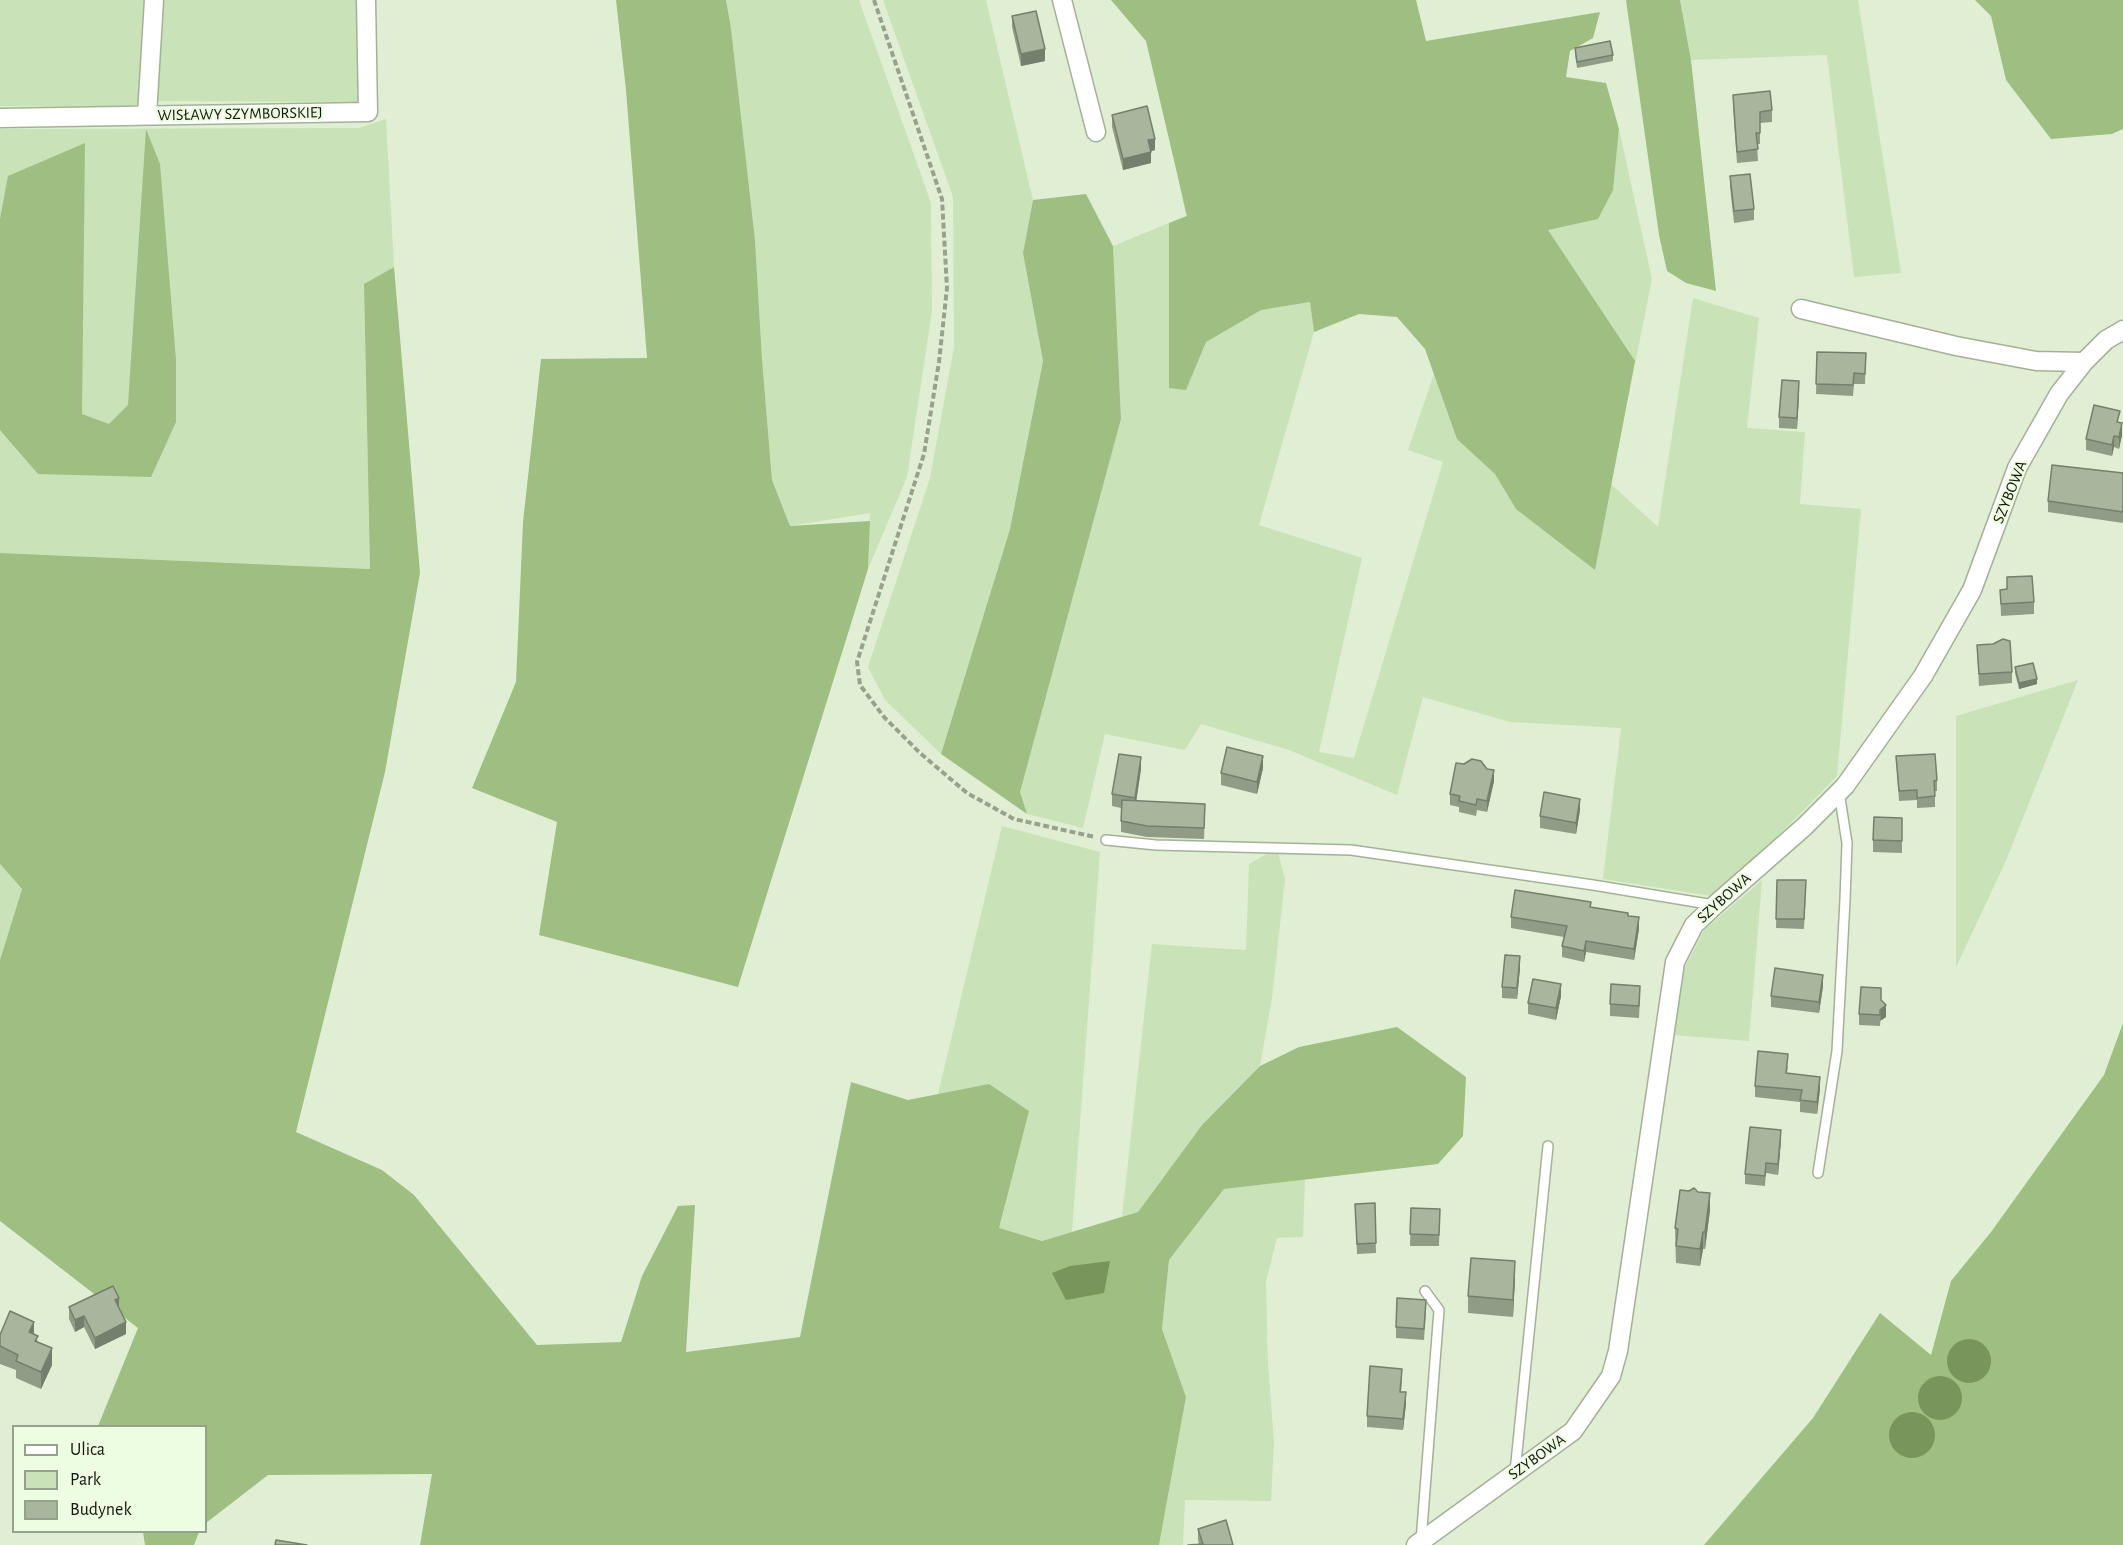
<!DOCTYPE html>
<meta charset="utf-8">
<style>
body{margin:0}
#map{position:relative;width:2123px;height:1545px;overflow:hidden;background:#e0efd4;font-family:"Alegreya Sans",sans-serif}
canvas{display:block}
.legend{position:absolute;left:12px;top:1425px;width:195px;height:108px;box-sizing:border-box;background:#edfde1;border:2px solid #95a18d;margin:0;padding:8px 10px;list-style:none;font-size:18px;color:#12170e}
.legend li{display:flex;align-items:center;gap:12px;height:30px}
.legend b{width:30px;border:2px solid #95a18d}
</style>
<div id="map">
<canvas width="2123" height="1545"></canvas>
<ul class="legend">
<li><b style="height:8px;background:#fff"></b>Ulica</li>
<li><b style="height:16px;background:#cae2b7"></b>Park</li>
<li><b style="height:16px;background:#a7b69c"></b>Budynek</li>
</ul>
</div>
<script>
const ctx = document.querySelector('canvas').getContext('2d');
ctx.lineJoin = 'round';
function paint(path, color) { ctx.fillStyle = color; ctx.fill(path, 'evenodd'); }
function stroke(path, color, width, dash) { ctx.strokeStyle = color; ctx.lineWidth = width; ctx.lineCap = dash ? 'butt' : 'round'; ctx.setLineDash(dash || []); ctx.stroke(path); }
function drawText(font, color, halo, rows, align = 'center') {
  ctx.font = font + ' "Alegreya Sans",sans-serif'; ctx.lineWidth = 4.5; ctx.setLineDash([]); ctx.textBaseline = 'middle'; ctx.strokeStyle = halo; ctx.fillStyle = color; for (const [text, x, y, turn = 0] of rows) {
    ctx.save(); ctx.translate(x, y); ctx.rotate((+turn || 0) * Math.PI / 180); ctx.textAlign = isNaN(turn) ? turn : align; if (halo) ctx.strokeText(text, 0, 0); ctx.fillText(text, 0, 0); ctx.restore();
  }
}
const green = new Path2D(`
 M0 0H147L142 100 134 107 0 106Z
 M163 0H358L359 102 157 101Z
 M726 0H859L931 203 932 311 907 477 868 569 870 513 790 526 772 480 762 359 755 240 731 28Z
 M883 0H986L1033 200 1023 253 1043 361 1010 529 941 754 885 700 868 667 930 478 954 347 953 197Z
 M1416 0 1438 92 1613 190 1619 129 1652 279 1611 484 1658 527 1693 298 1759 318 1747 428 1805 432 1800 504 1861 509 1837 776 1782 832 1711 896 1603 879 1621 728 1510 722 1423 697 1397 795 1289 750 1201 724 1185 750 1105 734 1083 828 1027 814 1019 792 1121 419 1113 246 1186 216 1179 182ZM1430 273 1446 339 1408 450 1443 462 1354 758 1319 752 1362 558 1259 525 1314 332 1310 302 1261 310Z
 M1680 0H1858L1901 273 1854 277 1827 55 1691 60Z
 M386 119 394 267 364 285 370 569 0 553V129L359 128Z
 M2078 680 2005 863 1956 967V716Z
 M1002 826 1100 852 1072 1232 1042 1241 999 1229 938 1094Z
 M1277 848 1285 879 1272 998 1260 1066 1202 1125 1138 1212 1122 1217 1152 944 1246 950 1249 864Z
 M0 864 22 889 0 960Z
 M1762 880 1749 1041 1673 1035 1684 969 1705 929Z
 M1305 1179 1303 1237 1277 1238 1266 1282 1268 1363 1274 1442 1271 1501 1185 1500 1183 1545H1159L1186 1397 1162 1329 1169 1260 1224 1189Z`);
const forest = new Path2D(`
 M616 0H726L731 28 755 240 762 359 772 480 790 526 870 521 868 569 738 987 539 935 557 822 472 788 516 682 523 522 541 359 647 358 626 90Z
 M1111 0H1416L1426 41 1600 12 1593 38 1570 51 1566 77 1606 83 1619 129 1613 190 1598 219 1548 230 1635 361 1595 570 1516 509 1495 474 1457 439 1425 349 1397 317 1359 314 1314 332 1310 302 1261 310 1206 342 1186 390 1169 388V223L1187 216 1146 41Z
 M1626 0H1680L1691 60 1716 291 1686 283 1667 271 1659 235Z
 M1975 0H2123V129L2112 134 2051 139 2006 80 1991 16Z
 M146 129 160 164 176 360V422L151 477 38 474 0 430V219L8 176 85 143 82 414 109 424 128 405Z
 M1086 194 1113 246 1121 419 1020 792 1027 814 941 754 1010 529 1043 361 1023 253 1033 200Z
 M394 267 420 573 385 772 296 1132 382 1170 414 1195 537 1345 621 1342 642 1276 678 1206 695 1205 686 1352 800 1337 851 1082 908 1100 989 1084 1029 1111 999 1228 1042 1241 1138 1212 1202 1125 1260 1066 1299 1047 1397 1027 1466 1077 1463 1136 1438 1164 1224 1189 1169 1260 1162 1329 1186 1397 1159 1545H420L432 1474 268 1475 206 1523V1426H98L138 1328 0 1221V960L22 889 0 864V553L370 569 364 284Z
 M2123 1023V1545H1704L1813 1418 1880 1313 1931 1355 1951 1281 1991 1232 2104 1075Z
 M143 1532H199L194 1545H145Z`);
const water = new Path2D(`
 M1110 1261 1104 1293 1066 1300 1052 1273 1070 1266Z
 M1947 1361a22 22 0 1 1 44 0a22 22 0 1 1-44 0Z
 M1918 1398a22 22 0 1 1 44 0a22 22 0 1 1-44 0Z
 M1889 1435a23 23 0 1 1 46 0a23 23 0 1 1-46 0Z`);
const path = new Path2D(`
 M874 0 942 199 947 288 939 362 924 454 857 662 860 685 884 717 920 753 967 793 1014 819 1095 837`);
const service = new Path2D(`
 M1106 840 1156 845 1351 850 1593 885 1714 905
 M1818 1173 1837 1051 1845 900 1847 843 1839 792
 M1515 1472 1548 1146
 M1421 1541 1439 1310 1425 1291`);
const minor = new Path2D(`
 M1062 0 1096 132
 M147 115 154 0
 M0 118 368 112 366 0
 M1801 309 1956 346 2036 361 2084 362
 M1416 1545 1573 1431 1611 1376 1618 1351 1675 962 1694 925 1715 905 1804 827 1845 786 1923 676 1972 590 2017 468 2059 394 2084 362 2106 340 2123 330`);
const wall = new Path2D(`
 M1012 16 1045 61 1021 66 1012 27Z
 M1575 48 1613 55V61L1577 68 1575 54Z
 M1733 95 1772 110V122L1760 123V144H1757L1758 161 1737 163 1733 106Z
 M1112 115 1155 150 1151 151V163L1123 170 1112 127Z
 M1730 176 1754 209V220L1734 223 1730 187Z
 M1817 352 1866 353 1865 384H1854L1853 396 1816 394Z
 M1799 393 1797 429 1779 428V417Z
 M2120 422 2122 435 2119 449 2114 447 2112 456 2086 450V439Z
 M2123 473V523L2048 512V501Z
 M2007 577 2034 602V614L2001 616 2000 590 2007 589Z
 M1977 645 2012 672V683L1979 686Z
 M2015 667 2037 684 2019 689 2015 673Z
 M1896 756 1937 780V791H1935V807L1917 808V800L1899 801Z
 M1263 768 1257 794 1221 785V773Z
 M1141 769 1136 801 1205 815 1204 839 1147 837 1121 832V808L1112 806V794Z
 M1494 781 1487 812 1477 810 1476 816 1459 812V807L1450 805V794Z
 M1580 810 1576 834 1540 828V816Z
 M1902 818V853L1873 852V840Z
 M1777 880 1806 890 1804 929 1776 928Z
 M1591 907 1628 916 1639 929 1634 960 1586 952 1584 962 1562 957V946L1564 937 1511 928V917Z
 M1520 968 1517 999 1502 998V987Z
 M1823 986 1819 1013 1771 1007V996Z
 M1561 996 1556 1020 1528 1014V1003Z
 M1640 998 1639 1018 1610 1016V1004Z
 M1881 1000 1886 1017 1880 1021V1026L1859 1025V1014Z
 M1788 1066 1787 1073 1820 1089 1817 1114 1800 1112V1102L1755 1097V1086Z
 M1781 1140 1778 1175 1766 1173 1765 1186 1745 1184V1174Z
 M1375 1203 1376 1253 1357 1254 1355 1204Z
 M1411 1208 1440 1209 1439 1246H1410Z
 M1710 1210 1705 1249H1703L1700 1266 1676 1263 1675 1228Z
 M1515 1278 1513 1317 1468 1313V1296Z
 M69 1307 119 1308 126 1334 95 1349 84 1327 75 1332 69 1319Z
 M1426 1311 1424 1340 1396 1338V1327Z
 M34 1334 38 1342 52 1365 41 1389 16 1378V1370L0 1364V1335Z
 M1402 1380 1401 1392 1406 1404 1403 1430 1367 1427V1416Z
 M1198 1529 1233 1545 1199 1544 1198 1540Z`);
const shadedWall = new Path2D(`
 M1045 49V61L1021 66V54Z
 M1155 139V150L1148 152V140Z
 M1151 152V163L1123 170V159Z
 M1799 381V393L1797 429V418Z
 M2122 423V435L2119 449V437Z
 M2114 436V447L2112 456V445Z
 M2037 679V684L2019 689V683Z
 M1263 756V768L1257 794V782Z
 M1141 757V769L1135 810V798Z
 M1494 770V781L1487 812V801Z
 M1580 799V810L1576 834V823Z
 M1639 917V929L1634 960V949Z
 M1586 941V952L1584 962V951Z
 M1520 956V968L1517 999V988Z
 M1823 975V986L1819 1013V1002Z
 M1561 984V996L1556 1020V1008Z
 M1886 1005V1017L1880 1021V1026L1881 1009Z
 M1820 1077V1089L1817 1114V1102Z
 M1781 1130V1140L1778 1175V1164Z
 M1710 1193V1210L1705 1249V1232Z
 M1703 1232V1249L1700 1266V1249Z
 M1515 1261V1278L1513 1317V1300Z
 M119 1298V1309L115 1300Z
 M84 1316V1327L75 1332V1320Z
 M34 1322V1339L29 1332Z
 M126 1322V1334L95 1349V1338Z
 M52 1348V1365L41 1389V1372Z
 M1406 1392V1404L1403 1430V1419Z`);
const building = new Path2D(`
 M1036 11 1045 49 1021 54 1012 16Z
 M1610 41 1613 55 1577 62 1575 48Z
 M1770 91 1772 110 1760 112V133H1756L1758 149 1737 152 1733 95Z
 M1147 106 1155 139 1148 140 1151 152 1123 159 1112 115Z
 M1750 174 1754 209 1734 211 1730 176Z
 M1817 352 1866 353 1865 374 1854 373 1853 385 1816 384Z
 M1782 380 1799 381 1797 418 1779 417Z
 M2094 405 2120 411 2117 422 2122 423 2119 437 2114 436 2112 445 2086 439Z
 M2052 465 2123 473V512L2048 501Z
 M2032 576 2034 602 2001 604 2000 590 2007 589V577Z
 M2003 639 2010 641 2012 672 1979 674 1977 645 1993 644Z
 M2033 663 2037 679 2019 683 2015 667Z
 M1227 747 1263 756 1257 782 1221 773Z
 M1119 754 1141 757 1135 798 1112 794Z
 M1935 754 1937 780 1934 781 1935 796 1917 798V790L1899 791 1896 756Z
 M1472 759 1481 761 1487 769 1494 770 1487 801 1477 799 1476 805 1459 801 1460 796 1450 794 1456 763 1464 764Z
 M1544 792 1580 799 1576 823 1540 816Z
 M1122 800 1205 804 1204 828 1147 826 1121 821Z
 M1874 817 1902 818V841L1873 840Z
 M1777 880H1806L1804 919H1776Z
 M1515 890 1591 902 1590 907 1628 913V916L1639 917 1634 949 1586 941 1584 951 1562 946 1567 926 1511 917Z
 M1505 955 1520 956 1517 988 1502 987Z
 M1775 968 1823 975 1819 1002 1771 996Z
 M1533 979 1561 984 1556 1008 1528 1003Z
 M1611 984 1640 986 1639 1006 1610 1004Z
 M1861 987 1881 988V1000L1886 1005 1880 1010V1015L1859 1014Z
 M1758 1051 1788 1054 1786 1073 1820 1077 1817 1102 1800 1100 1802 1090 1755 1086Z
 M1750 1127 1781 1130 1778 1164 1766 1163 1765 1176 1745 1174Z
 M1694 1188 1698 1192 1710 1193 1705 1232H1703L1700 1249 1676 1246 1678 1229 1675 1228 1680 1190 1689 1191Z
 M1375 1203 1376 1243 1357 1244 1355 1204Z
 M1411 1208 1440 1209 1439 1235 1410 1234Z
 M1471 1258 1515 1261 1513 1300 1468 1296Z
 M113 1286 119 1298 115 1300 126 1322 95 1338 84 1316 75 1320 69 1307Z
 M1397 1298 1426 1300 1424 1329 1396 1327Z
 M10 1311 34 1322 29 1332 38 1336 35 1341 52 1348 41 1372 16 1361 18 1355 0 1346V1335Z
 M1370 1366 1402 1369 1400 1392H1406L1403 1419 1367 1416Z
 M1226 1520 1233 1545H1188L1203 1544 1198 1529Z
 M276 1540 307 1545H275Z`);
const streetNames = [
 ["WISŁAWY SZYMBORSKIEJ",240,114,-1],
 ["SZYBOWA",2010,492,-68],
 ["SZYBOWA",1724,898,-42],
 ["SZYBOWA",1537,1457,-36]
];
paint(green, '#cae2b7');
paint(forest, '#9ebe82');
paint(water, '#78965c');
stroke(service, '#a3b197', 12);
stroke(minor, '#a3b197', 21);
stroke(path, '#97a28e', 4, [6, 3]);
stroke(service, '#fff', 9);
stroke(minor, '#fff', 18);
paint(wall, '#909d86');
paint(shadedWall, '#757f6d');
paint(building, '#a7b69c');
stroke(building, '#757f6d', 1.5);
drawText('16px', '#12170e', '#edfde1', streetNames);
</script>
